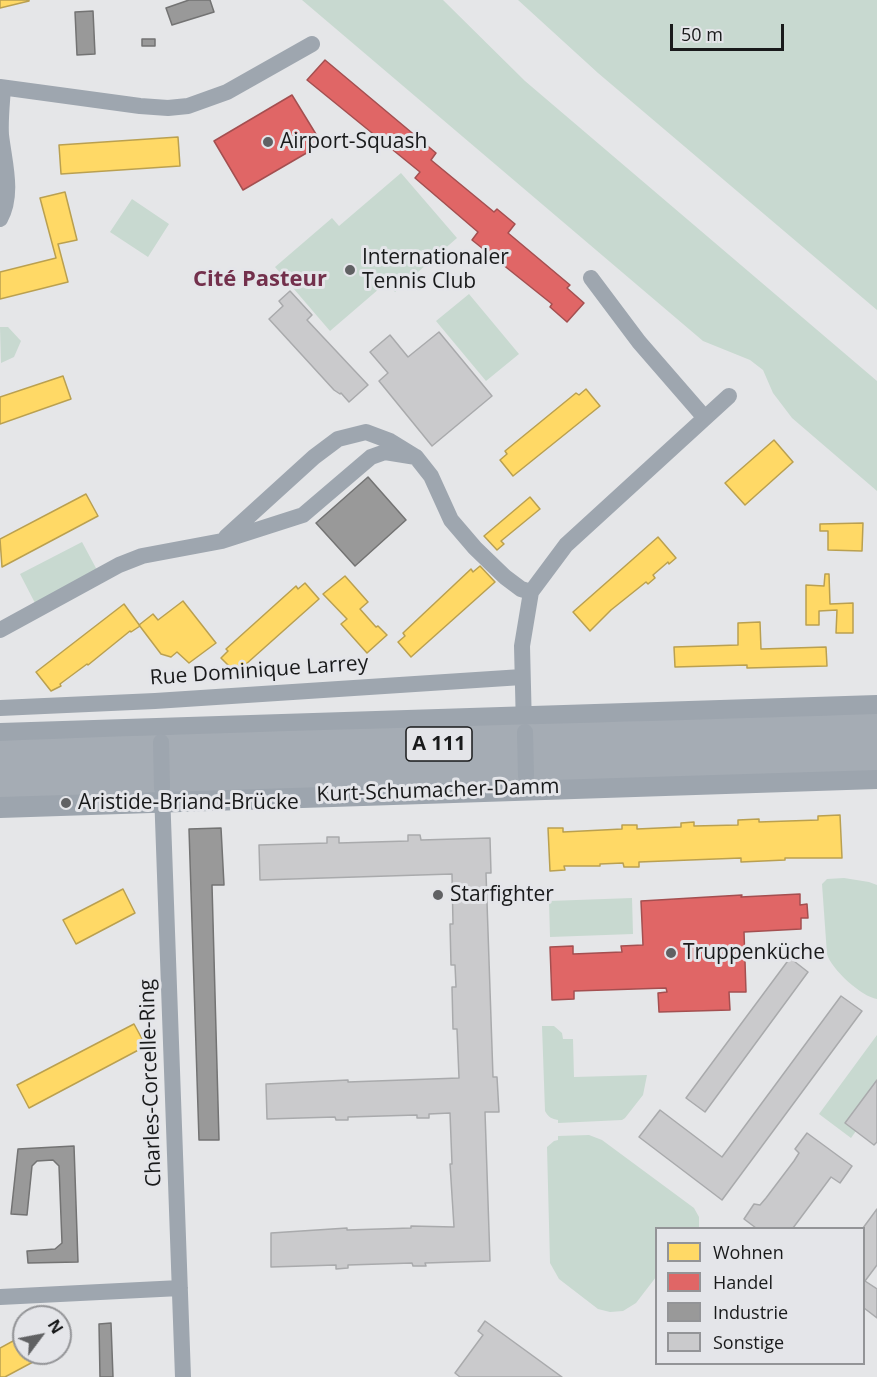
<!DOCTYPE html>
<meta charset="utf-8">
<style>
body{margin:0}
#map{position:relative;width:877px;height:1377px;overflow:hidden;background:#e5e6e8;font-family:"Open Sans",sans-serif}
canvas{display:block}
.legend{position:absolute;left:655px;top:1227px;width:210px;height:138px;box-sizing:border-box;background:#e4e5e9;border:2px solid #939497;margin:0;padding:8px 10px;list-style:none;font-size:18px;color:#191a1b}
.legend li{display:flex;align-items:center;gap:12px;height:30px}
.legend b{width:30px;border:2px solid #939497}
.north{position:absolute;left:12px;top:1305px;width:60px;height:60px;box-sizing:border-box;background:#e4e5e9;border:2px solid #939497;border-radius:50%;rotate:58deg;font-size:16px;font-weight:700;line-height:24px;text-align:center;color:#191a1b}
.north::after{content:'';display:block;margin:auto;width:21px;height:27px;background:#606163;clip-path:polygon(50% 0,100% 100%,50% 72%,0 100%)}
.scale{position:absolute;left:670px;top:24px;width:114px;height:27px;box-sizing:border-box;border:3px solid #191a1b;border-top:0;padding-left:8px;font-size:18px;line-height:21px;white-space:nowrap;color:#191a1b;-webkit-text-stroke:4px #e4e5e9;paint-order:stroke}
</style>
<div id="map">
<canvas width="877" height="1377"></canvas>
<ul class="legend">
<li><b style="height:16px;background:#ffd966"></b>Wohnen</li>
<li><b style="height:16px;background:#e06666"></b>Handel</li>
<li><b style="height:16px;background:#999"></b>Industrie</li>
<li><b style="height:16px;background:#cacacc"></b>Sonstige</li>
</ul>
<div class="north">N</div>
<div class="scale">50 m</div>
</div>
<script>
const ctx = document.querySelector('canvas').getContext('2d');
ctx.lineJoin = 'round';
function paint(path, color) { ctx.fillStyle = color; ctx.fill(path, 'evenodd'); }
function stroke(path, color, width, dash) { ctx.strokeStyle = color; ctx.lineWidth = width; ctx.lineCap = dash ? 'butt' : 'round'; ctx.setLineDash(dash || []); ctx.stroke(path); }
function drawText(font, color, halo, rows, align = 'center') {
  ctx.font = font + ' "Open Sans",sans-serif'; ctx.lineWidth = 6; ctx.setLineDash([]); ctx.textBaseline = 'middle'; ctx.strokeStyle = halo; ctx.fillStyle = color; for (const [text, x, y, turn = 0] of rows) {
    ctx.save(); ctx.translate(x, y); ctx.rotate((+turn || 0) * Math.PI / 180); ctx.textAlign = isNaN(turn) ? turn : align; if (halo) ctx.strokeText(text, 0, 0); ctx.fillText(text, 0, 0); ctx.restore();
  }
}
const green = new Path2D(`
 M302 0H443L525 81 877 381V491L792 418 773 393 763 370 750 360 703 341Z
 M518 0H877V310L598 73Z
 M401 173 457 238 395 292 387 282 330 331 275 267 332 218 339 226Z
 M132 199 169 224 148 257 110 232Z
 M469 294 519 354 486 381 436 321Z
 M0 327H8L21 341 14 357 1 363Z
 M82 542 97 570 35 603 20 574Z
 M844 878 869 882 877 885V999C862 997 831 969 827 954L822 884 827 879Z
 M632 898 633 934 550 937 549 901Z
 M542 1026H554L562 1033 563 1039H573L574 1077 647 1075 643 1095 625 1118 622 1120 558 1123V1120C552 1119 548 1117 545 1111Z
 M877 1035V1080L845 1123 856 1131 851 1138 819 1114Z
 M589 1135 602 1140 694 1208 699 1217V1228H656V1277L636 1303 623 1311 610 1312 598 1309 559 1279 550 1263 547 1147 554 1141 558 1140V1136Z`);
const homes = new Path2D(`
 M0 0H29V1L0 8Z
 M178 137 180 166 61 174 59 145Z
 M65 192 77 240 58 244 68 282 0 299V272L56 258 40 198Z
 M63 376 71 399 0 424V397Z
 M586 389 600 406 513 476 500 460 507 454 505 451 576 393 579 395Z
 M774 440 793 462 745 505 725 483Z
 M86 494 98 516 2 567 0 539Z
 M530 497 540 509 501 541 504 544 497 550 484 536Z
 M863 523 862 551 828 550V531H820V524Z
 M658 537 676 558 669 564 668 562 653 575 655 578 648 584 646 582 611 610 590 631 573 612Z
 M480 566 495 582 411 657 398 642 405 636 403 633 471 569 473 572Z
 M825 574H829L830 604 853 603V633H836L837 610 819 611V625H806V585L824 586Z
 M345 576 368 602 360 609 376 627 378 626 387 635 367 653 341 624 347 619 323 594Z
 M305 583 319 599 236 673 221 658 228 651 226 649 296 586 298 589Z
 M183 601 216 643 189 663 177 652 171 657 161 654 139 625 153 614 158 620Z
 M124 604 140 626 131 632 130 631 88 665 87 664 60 684 61 686 51 691 36 672Z
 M760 622 761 649 826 647 827 666 747 668V665L675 667 674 647 738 645V623Z
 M840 815 842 858H785V860L741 862V858L639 862V867H624L623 863 600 864V866H564L565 870 550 871 548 828H563V832L622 829V825H637V829L681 827V823L694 822V826L738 825V820L759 819V822L818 820V816Z
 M123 889 135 913 76 944 63 920Z
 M134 1024 146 1046 29 1108 17 1085Z
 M24 1335V1353H45L46 1355 5 1377H0V1348Z`);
const shops = new Path2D(`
 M325 60 436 153 431 160 494 212 497 209 515 224 508 233 570 285 567 288 584 303 567 322 550 307 552 304 472 240 478 232 415 178 420 172 307 80Z
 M292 95 322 144 243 190 214 141Z
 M800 894V905L807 904 808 918H801V929L744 932 746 992H729L730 1010 659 1012 658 993 667 992 666 988 574 991V999L552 1000 550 947 573 946V954L622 952 621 946 643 945 641 901 742 895 741 897Z`);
const industry = new Path2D(`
 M189 0H210L214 12 172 25 166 8Z
 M93 11 95 54 77 55 75 12Z
 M142 39H155V46H142Z
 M368 477 406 520 355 566 316 523Z
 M221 828 224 885H212L219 1140H199L189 829Z
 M74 1146 78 1262 28 1263 27 1251 55 1249 62 1243 59 1166 53 1160 37 1161 32 1166 27 1215 11 1214 18 1149Z
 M111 1323 113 1377H100L99 1324Z`);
const building = new Path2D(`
 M290 291 312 315 307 320 368 385 349 402 341 393 340 394 334 390 269 319 283 306 279 301Z
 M439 332 492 396 432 446 379 381 388 373 370 352 390 335 408 357Z
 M408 835H420L421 840 490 838 491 873H486L493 1077H497L499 1112H485L490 1261 425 1263 426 1266H413L412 1263 348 1265V1268L336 1269V1265L271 1267V1233L347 1228V1230L411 1228V1226L454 1227 450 1164H452L450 1113 429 1114V1118H417V1115L348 1117V1120H336L335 1117 267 1119 266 1084 348 1080V1082L459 1078 457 1029H453L452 987H456L455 965H451L450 924H453L452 874 260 880 259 845 327 843V837H339V843L408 841Z
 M790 958 808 972 705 1112 686 1098Z
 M841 996 862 1011 722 1200 639 1137 660 1110 722 1157Z
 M877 1080V1142L874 1145 845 1123Z
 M807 1133 852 1166 840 1183 831 1177 793 1228H756L744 1219 754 1204 760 1205 766 1198 794 1161 799 1153 795 1149Z
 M877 1209V1265L865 1281 877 1289V1318L864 1308 863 1228Z
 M485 1321 562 1377H460L455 1373 483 1335 478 1331Z`);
const minor = new Path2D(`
 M0 87 140 106 168 108 188 106 227 92 312 44
 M0 219C14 194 4 162 1 135 0 120 2 103 3 88
 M591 278 639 342 705 418
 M226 537 314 457 338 439 366 432 390 441 416 457 431 476 451 520 475 548 505 577 521 589 531 592
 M0 630 119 565 142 556 222 541 303 515 371 457 385 452 416 457
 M0 708 155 701 522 677
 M524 728 522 646 531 592 566 545 729 396
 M162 792 183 1377
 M0 1297 180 1288`);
const secondary = new Path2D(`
 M0 735 877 707
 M0 806 877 777`);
const motorway = new Path2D(`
 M0 757C292 745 585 740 877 730
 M0 781 877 754`);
const minorBridge = new Path2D(`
 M525 732 526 776
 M161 742 162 788`);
const markers = [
 [268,142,6,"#606163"],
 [350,270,6,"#606163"],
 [66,803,6,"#606163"],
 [438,895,6,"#606163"],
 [671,953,6,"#606163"]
];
const shields = [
 [439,744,66]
];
const shieldNames = [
 ["A 111",439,744]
];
const poiNames = [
 ["Airport-Squash",280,142],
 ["Internationaler",362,258],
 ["Tennis Club",362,282],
 ["Aristide-Briand-Brücke",78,803],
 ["Starfighter",450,895],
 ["Truppenküche",683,953]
];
const streetNames = [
 ["Rue Dominique Larrey",259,671,-4],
 ["Kurt-Schumacher-Damm",438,791,-2],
 ["Charles-Corcelle-Ring",151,1083,-92]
];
const neighbourhoodNames = [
 ["Cité Pasteur",260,280]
];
paint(green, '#c8d9d0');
paint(homes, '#ffd966');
stroke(homes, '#baa050', 1.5);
paint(shops, '#e06666');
stroke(shops, '#a44f50', 1.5);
paint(industry, '#999');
stroke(industry, '#737373', 1.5);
paint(building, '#cacacc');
stroke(building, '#a9aaac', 1.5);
stroke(minor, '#9ea6af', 16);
stroke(secondary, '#9da5ae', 24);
stroke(motorway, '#a5acb4', 32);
stroke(minorBridge, '#9ea6af', 16);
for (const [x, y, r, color] of markers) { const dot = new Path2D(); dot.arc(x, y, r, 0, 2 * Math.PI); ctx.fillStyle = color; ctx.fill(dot); stroke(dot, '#e4e5e9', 2); }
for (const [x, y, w] of shields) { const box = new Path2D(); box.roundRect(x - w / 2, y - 17, w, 34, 4.5); ctx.fillStyle = '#e4e5e9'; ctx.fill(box); stroke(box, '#191a1b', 1.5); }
drawText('bold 20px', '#191a1b', null, shieldNames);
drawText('21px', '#191a1b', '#e4e5e9', poiNames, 'left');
drawText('21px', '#191a1b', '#e4e5e9', streetNames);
drawText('bold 22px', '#73304c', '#e4e5e9', neighbourhoodNames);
</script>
